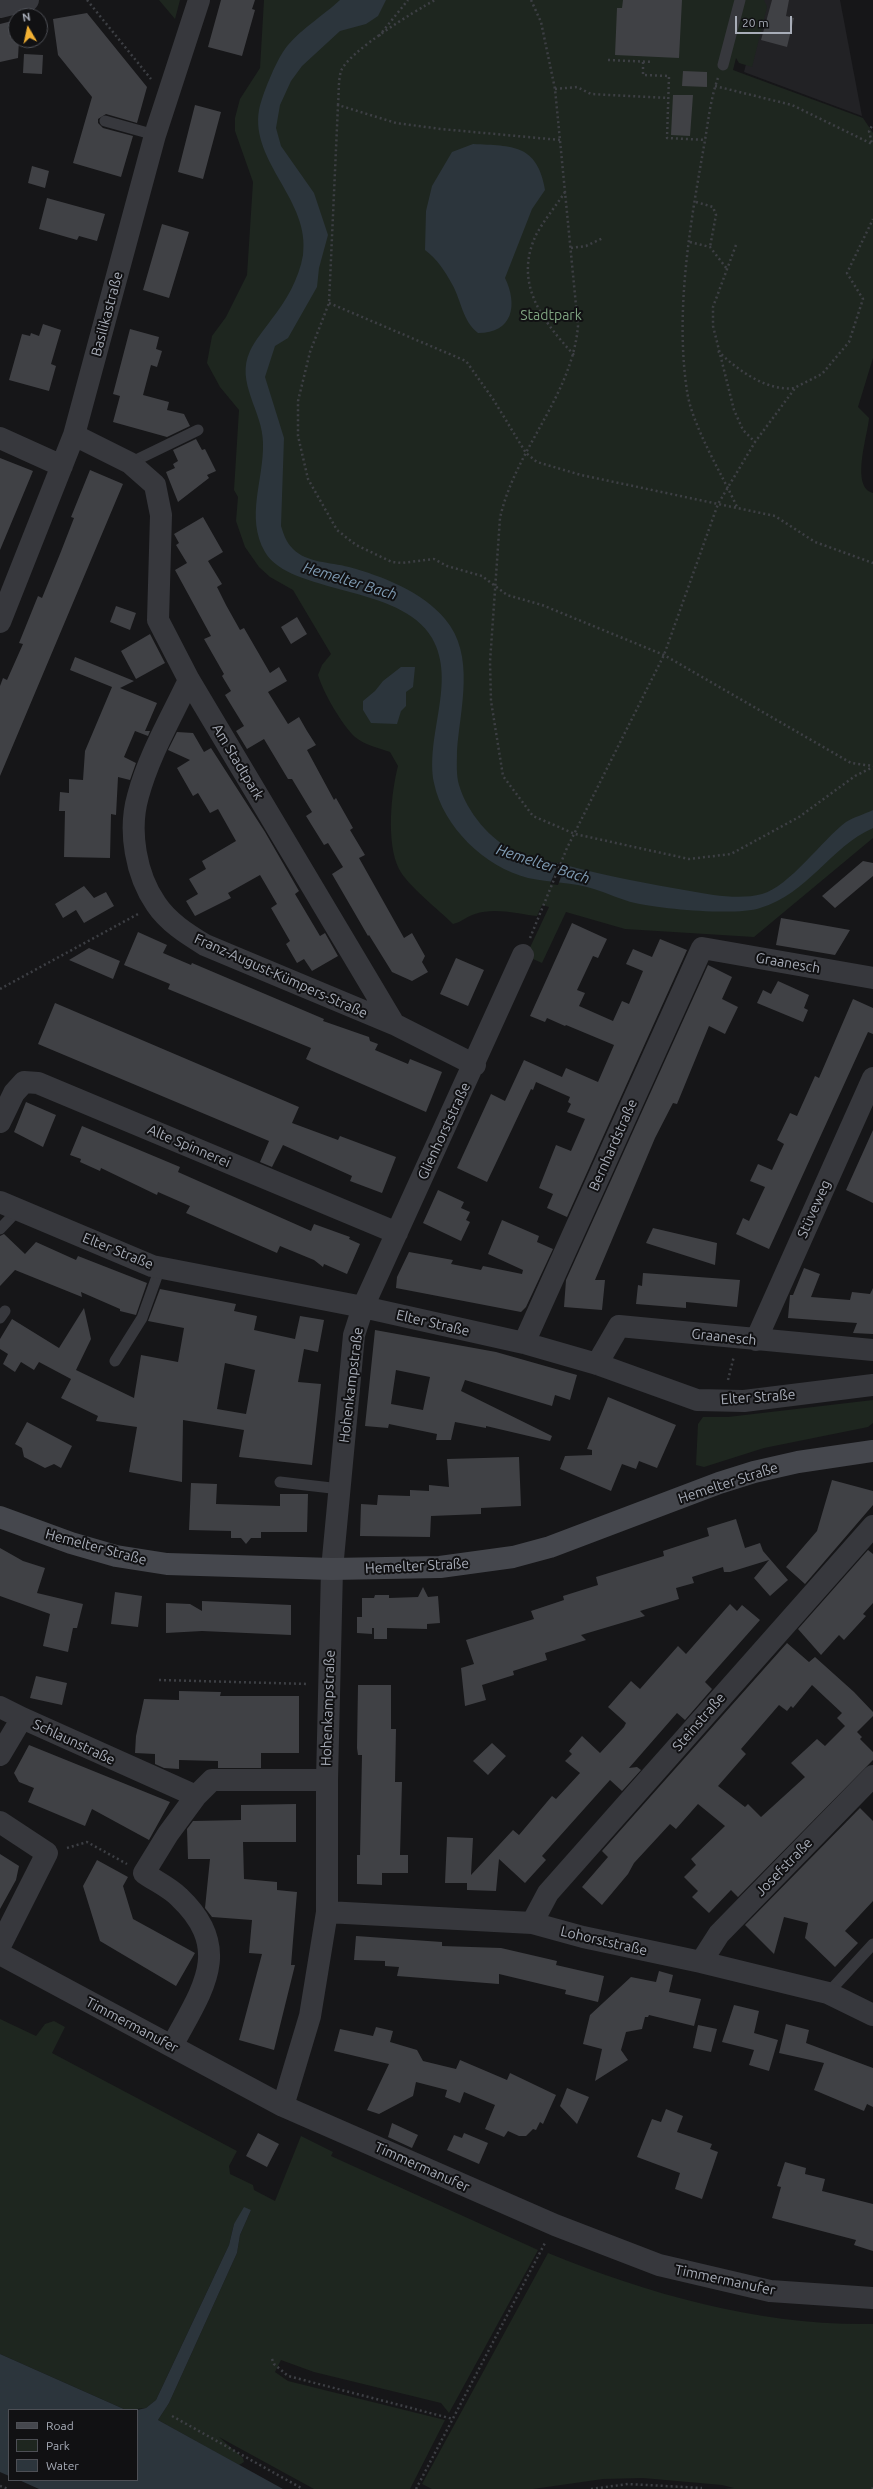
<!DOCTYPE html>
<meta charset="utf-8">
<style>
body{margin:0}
#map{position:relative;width:873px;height:2489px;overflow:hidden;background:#161618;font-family:Ubuntu,sans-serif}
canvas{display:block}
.legend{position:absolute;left:8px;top:2409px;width:130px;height:72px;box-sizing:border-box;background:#111113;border:1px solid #4d4f55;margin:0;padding:5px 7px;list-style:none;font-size:12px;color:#a8adb8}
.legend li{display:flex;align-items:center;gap:8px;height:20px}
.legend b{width:20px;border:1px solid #4d4f55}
.north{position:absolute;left:8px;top:8px;width:40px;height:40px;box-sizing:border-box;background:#111113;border:1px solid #4d4f55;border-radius:50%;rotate:351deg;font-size:11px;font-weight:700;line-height:16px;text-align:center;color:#a8adb8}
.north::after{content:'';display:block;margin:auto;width:14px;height:18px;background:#f2b134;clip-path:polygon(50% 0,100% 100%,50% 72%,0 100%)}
.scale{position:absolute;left:735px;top:16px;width:57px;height:18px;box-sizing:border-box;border:2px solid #a8adb8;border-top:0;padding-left:5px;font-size:12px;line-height:14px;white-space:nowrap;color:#a8adb8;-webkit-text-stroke:3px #111113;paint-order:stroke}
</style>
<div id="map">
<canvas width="873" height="2489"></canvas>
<ul class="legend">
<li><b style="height:5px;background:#45474d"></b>Road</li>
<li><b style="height:11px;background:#1e261f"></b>Park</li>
<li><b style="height:11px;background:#2c353c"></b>Water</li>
</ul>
<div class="north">N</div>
<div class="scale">20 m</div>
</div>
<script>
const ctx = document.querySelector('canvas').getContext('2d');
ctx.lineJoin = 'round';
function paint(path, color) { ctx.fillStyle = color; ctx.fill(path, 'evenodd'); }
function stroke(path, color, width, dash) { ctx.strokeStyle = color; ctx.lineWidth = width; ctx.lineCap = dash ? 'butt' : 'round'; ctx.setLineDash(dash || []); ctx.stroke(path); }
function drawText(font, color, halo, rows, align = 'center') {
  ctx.font = font + ' Ubuntu,sans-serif'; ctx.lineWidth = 4; ctx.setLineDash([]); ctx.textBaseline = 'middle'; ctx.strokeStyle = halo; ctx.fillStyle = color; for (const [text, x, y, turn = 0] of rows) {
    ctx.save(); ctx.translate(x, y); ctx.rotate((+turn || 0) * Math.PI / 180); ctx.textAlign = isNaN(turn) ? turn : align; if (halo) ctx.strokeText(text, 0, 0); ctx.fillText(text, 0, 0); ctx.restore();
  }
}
const built = new Path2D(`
 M762 0H840L862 116 744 72Z`);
const green = new Path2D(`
 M159 0H180L175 19Z
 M264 0H764L767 7 752 67 739 63 736 58 733 70 863 118 873 133V358L858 407 869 418C868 435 850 487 873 493V838L754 937 625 929 566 912 542 963 526 956 549 907 542 905 537 916C518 914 495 907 475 914 467 916 462 922 453 924 439 910 407 885 399 869 386 843 391 793 398 766L390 752C378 748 365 745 355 737 342 725 323 692 318 675L322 665 331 654 293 590 270 577 259 567 245 547 236 521 238 497 234 490 239 410 220 387 207 363 212 336 226 317 247 275 253 182 235 131V118L240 99 260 68Z
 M873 1400V1423L868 1427 764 1448 704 1467 696 1465 698 1424 703 1417H728Z
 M0 2019 36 2036 45 2024 54 2021 65 2027 52 2053 237 2151 229 2166 230 2174 253 2185 254 2190 275 2201 301 2136 333 2152 331 2156 538 2250 449 2413 441 2403 314 2372 281 2360 275 2372 288 2381 445 2420 410 2489H314L219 2437 243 2458 244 2462 239 2465 158 2420 169 2403 237 2253 240 2235 251 2210 234 2224 229 2245 156 2400 146 2408 126 2410 0 2354Z
 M548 2253C651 2295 761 2326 873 2324V2489H724L734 2488 722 2485 643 2478 603 2479 533 2489H432L422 2484Z`);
const water = new Path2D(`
 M386 0 378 16 366 24 340 31 302 66 291 81 280 105 276 128 281 146 314 193 328 235 319 268 317 287 288 338 275 346 265 377 284 438 281 526C284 535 286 542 293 549 307 563 330 562 349 567 382 576 423 592 445 619 476 655 460 709 457 751 457 762 456 775 459 785 467 812 490 840 516 852 531 859 548 861 565 865 607 876 648 884 690 891 712 895 740 900 762 894 789 887 823 839 846 822 854 817 865 814 873 810V828C830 847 808 894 760 908 736 916 661 909 635 903 621 900 608 893 594 889 573 882 550 883 528 878 485 867 443 827 434 783 425 735 457 682 432 638 401 584 290 595 265 552 245 517 264 480 263 443 263 411 235 383 250 351 255 340 264 330 271 320 286 301 299 279 303 255 311 201 250 162 259 110 262 95 276 61 285 49 297 32 324 15 340 0Z
 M473 144C513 146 537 144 545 190L532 209 505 278C518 305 513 333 478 333 462 320 462 302 452 284 445 271 437 259 425 250L426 211 432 186 452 152Z
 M401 667H415L413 687 406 692V706L401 711 397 724 371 723 363 710V701L375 691 383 681Z
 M244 2207 251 2210 240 2235 237 2253 169 2403 158 2420 283 2489H39L19 2480H137V2410L146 2408 156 2400 229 2245 234 2224Z
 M0 2354 126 2410H9V2476L0 2472Z`);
const pier = new Path2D(`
 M559 862 566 864 558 885 550 884Z`);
const building = new Path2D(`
 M221 0H255L252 9 255 10 242 56 208 47Z
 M623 0H682L679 58 615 55 617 8H622Z
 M772 0H789L786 16 794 18 787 47 761 40Z
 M87 13 147 87 137 123 106 114 98 119V123L103 128 133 136 121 177 73 163 92 97 58 55 53 19Z
 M16 20V40H19L18 58 0 62V24Z
 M24 54 43 55 42 74 23 73Z
 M683 71 707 72V87L682 86Z
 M673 95H693L690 136 671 135Z
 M195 105 221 112 203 179 178 172Z
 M32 166 49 171 45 188 28 183Z
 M47 198 105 214 97 241 79 236 77 240 39 229Z
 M162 224 189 232 169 298 143 290Z
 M43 324 61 330 51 364 56 366 49 391 9 380 22 334 30 336 31 333 39 336Z
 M130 329 159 337 156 349 162 351 157 367 151 365 143 395 169 402 167 410 184 414 190 426 167 437 113 422 120 396 113 394Z
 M196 439 202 450 205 449 216 471 207 475 209 478 178 502 166 472 175 468 173 464 178 461 173 450Z
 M0 458 33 471 0 550Z
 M90 470 123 484 0 776V686L3 678 7 680 23 644 19 643 38 596 42 598 60 554 74 518 71 517Z
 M203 517 223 552 208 561 222 584 217 587 226 605 240 630 244 628 270 673 279 667 287 681 268 692 288 724 299 717 307 731 316 745 307 750 334 800 336 798 353 828 350 830 365 855 359 858 404 938 412 933 425 956 422 962 428 972 412 981 392 972 369 935 368 936 332 874 343 867 328 843 324 845 306 816 312 812 292 779H288L264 739 247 749 236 731 244 726 225 695 231 691 222 676 224 674 204 639 211 636 175 570 187 563 176 545 179 543 174 534Z
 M116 606 136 613 130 630 110 622Z
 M297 617 307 634 291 644 281 627Z
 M150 634 165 663 136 679 121 651Z
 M75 657 134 681 120 688 157 703 145 731H150L148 736 135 731 124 757 136 763 130 780 118 777 116 815 111 814 110 858 64 857 65 811H59L60 792 69 793V779L83 780 85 751 112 687 70 670Z
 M177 732 193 733 204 752 211 748 265 832 299 891 295 894 320 936 325 933 338 956 312 971 304 959 297 963 286 944 290 941 271 908 277 904 260 875 228 893 231 898 195 916 186 901 198 894 189 879 206 869 202 861 236 841 218 809 210 813 198 793 193 796 177 768 190 760 168 750Z
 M863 861 873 863V876L835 908 822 896Z
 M84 886 94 898 106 892 114 906 84 923 76 910 63 918 55 904Z
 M781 918 816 924 850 930 835 955 776 945Z
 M572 923 607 939 598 958 593 956 577 990 585 993 579 1006 613 1021 622 1001 629 1004 643 971 626 964 633 949 652 957 660 939 687 950 567 1217 547 1208 553 1194 539 1188 556 1145 571 1151 585 1119 567 1112 571 1104 568 1102 570 1097 536 1082 533 1090 531 1089 487 1182 457 1168 491 1094 505 1101 524 1060 562 1077 566 1068 598 1082 614 1045 566 1025 565 1026 547 1018 545 1022 530 1016Z
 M138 932 167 945 163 953 191 965 192 963 324 1019 323 1021 369 1037 370 1041 378 1044 375 1050 408 1064 410 1059 442 1072 426 1112 314 1063 306 1059 311 1048 168 989 170 984 124 965Z
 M89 948 120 961 113 979 69 960Z
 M456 958 484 970 468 1006 440 994Z
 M708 965 732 977 722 999 738 1007 725 1034 709 1026 677 1104 673 1103 655 1138 595 1280H605L602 1310 564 1307 566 1280Z
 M778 981 809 995 804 1008 808 1010 803 1022 757 1003 763 990 771 994Z
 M853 999 873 1008V1034L868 1032 769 1249 736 1234 743 1218 749 1221 765 1187 750 1181 758 1164 772 1170 784 1144 777 1140 790 1113 797 1116 815 1076 819 1078Z
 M55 1003 299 1107 292 1123 338 1140 340 1136 396 1157 382 1193 350 1181 352 1176 283 1145 272 1167 260 1162 269 1141 38 1044Z
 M26 1102 56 1115 43 1147 14 1132Z
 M82 1126 180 1167 178 1172 311 1231 314 1224 350 1237 349 1239 360 1244 347 1274 324 1264 323 1267 314 1260 280 1246 277 1253 186 1213 190 1206 158 1192 157 1195 101 1168 100 1171 80 1162 81 1159 70 1155Z
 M873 1130V1203L846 1190Z
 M438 1190 464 1202 461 1208 470 1212 466 1220 470 1222 461 1241 423 1223Z
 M502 1220 539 1236 537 1242 553 1249 526 1307 521 1312 396 1288 397 1277 409 1252 453 1260 451 1264 481 1270 483 1266 522 1274 523 1270 488 1254Z
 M653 1228 717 1243 715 1265 646 1243Z
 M4 1234 25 1254 36 1242 76 1260 78 1256 147 1283 136 1315 120 1311V1309L81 1292 82 1297 15 1270 0 1286V1236Z
 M804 1268 820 1274 811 1297 850 1300 852 1292 870 1294 873 1288V1334L853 1333 857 1323 788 1318 790 1295H793Z
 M643 1273 740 1280 737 1307 686 1302V1308L636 1304 638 1285 642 1286Z
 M160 1289 236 1304 234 1311 257 1316 254 1330 295 1339 300 1316 324 1320 318 1352 304 1349 298 1382 321 1384 312 1465 239 1457 244 1430 183 1420 182 1482 129 1472 137 1427 96 1421 98 1416 61 1398 71 1379 39 1362 34 1370 21 1362 15 1372 3 1364 8 1354 0 1349V1339L12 1319 59 1348 84 1308 91 1339 76 1370 134 1398 141 1355 178 1362 184 1328 148 1321ZM225 1363 255 1370 246 1414 217 1409Z
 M375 1330 496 1352 577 1375 570 1400 555 1395 552 1406 465 1380 461 1391 552 1436 550 1441 486 1426V1428L455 1422 451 1440H436L437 1434 389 1424 388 1428 365 1426ZM396 1370 430 1377 423 1410 391 1404Z
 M608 1397 676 1425 657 1468 639 1461 636 1469 622 1464 611 1491 560 1469 565 1456 592 1455V1450L587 1449Z
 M27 1422 72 1446 61 1468 54 1464 45 1468 24 1457 22 1448 15 1444Z
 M519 1457 521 1506 481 1508V1514L431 1516 430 1537 360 1536 361 1504 377 1505 378 1495 410 1496V1490L429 1491V1485L449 1487 447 1459Z
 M832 1480 873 1491V1505L805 1584 786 1567 817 1531Z
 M191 1483 217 1484 216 1504 280 1506V1494H308L307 1532H261V1538H251L246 1544 241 1538H231V1531L189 1530Z
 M736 1519 745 1548 760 1543 763 1551 788 1580 770 1596 754 1578 769 1560 730 1572H724L723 1567 692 1577 694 1583 676 1588 679 1599 640 1611 645 1616 581 1635 586 1640 545 1653 547 1660 513 1671 514 1675 482 1685 486 1700 465 1706 461 1668 474 1664 466 1640 534 1619 531 1611 564 1600 563 1596 598 1585 596 1577 664 1556 663 1551 709 1536 707 1528Z
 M0 1548 23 1561 45 1568 37 1593 83 1604 77 1628H73L68 1652 43 1646 50 1614 0 1596Z
 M868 1550 873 1554V1603L863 1614 866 1616 844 1640 839 1635 821 1655 798 1629Z
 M423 1587 428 1597 438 1596 440 1623 427 1624V1629L387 1628V1639H374V1628H372V1634L357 1633V1617H362V1598H374L375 1595H389V1598L418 1597Z
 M115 1592 142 1596 138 1627 111 1624Z
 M202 1601 291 1605V1635L202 1631 166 1633V1603L190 1604 202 1611Z
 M730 1604 737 1611 742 1605 760 1620 705 1682 712 1689 685 1720 677 1713 629 1768 637 1767 641 1770 622 1791 610 1780 542 1856 546 1860 525 1883 499 1859 496 1891 467 1890V1883H445L447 1837 473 1838 471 1875 513 1830 519 1835 552 1796 556 1799 580 1773 565 1761 572 1754 569 1751 582 1736 600 1753 624 1727 626 1723 608 1707 631 1681 640 1689 678 1646 686 1654Z
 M787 1643 809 1662 815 1657 854 1692 873 1712V1716L857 1732 862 1737 860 1739 873 1752V1760L738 1897 731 1890 709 1913 692 1897 698 1891 684 1877 696 1865 691 1859 725 1826 698 1804 676 1829 670 1824 634 1863 628 1874 602 1905 582 1887 608 1857 602 1851ZM812 1685 842 1713 837 1718 845 1726 825 1746 817 1739 791 1763 805 1777 761 1817 748 1804 745 1807 718 1786 746 1754 741 1749 779 1705 787 1711 791 1706 793 1708Z
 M36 1676 67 1683 62 1705 30 1698Z
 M358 1685H391V1729H396L395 1782H402L400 1855H408V1873H382V1885L357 1884V1855H360L362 1755H358L357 1748Z
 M179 1691 221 1692 220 1696H299V1753H261V1768H218V1761L179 1760V1769L164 1768 155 1764V1754L135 1753 136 1736 144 1699 179 1700Z
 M492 1743 506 1756 488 1775 473 1761Z
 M29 1745 170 1802 149 1840 92 1809 85 1826 28 1802 34 1788 19 1782 14 1773Z
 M296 1804V1842H243L244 1879 277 1882V1890L297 1892 291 1965H295L274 2050 239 2040 262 1954 249 1953 252 1920 212 1917 205 1908 210 1859H188L187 1829 193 1821 241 1820V1805Z
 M860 1808 873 1821V1901L845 1931 858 1943 835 1967 805 1938 808 1923 784 1917 774 1954 745 1925Z
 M0 1854 19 1866 16 1880 0 1909Z
 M97 1860 128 1877 123 1886 133 1919 195 1953 176 1986 100 1941 83 1886Z
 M356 1936 442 1942V1946L501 1948 557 1961 556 1965 604 1976 598 2002 565 1994 566 1990 499 1974V1984L397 1976 399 1967 385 1966V1961L354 1960Z
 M659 1971 673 1975 669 1992 701 1999 694 2026 649 2015 648 2017H645L642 2029 626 2032 621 2050 628 2060 595 2081 602 2049 583 2044 590 2015 631 1977 656 1982Z
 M734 2005 759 2011 754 2033 778 2040 769 2071 749 2065 754 2050 722 2042Z
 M786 2024 809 2030 806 2043 873 2068V2107L867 2104 864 2111 814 2090 824 2063 779 2053Z
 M698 2025 717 2029 711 2052 693 2048Z
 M376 2027 393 2031 390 2042 417 2050 423 2061 456 2069 460 2060 507 2080 510 2073 556 2095 543 2124 540 2122 536 2130 533 2129 526 2136H519L508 2131 504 2137 485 2129 495 2105 464 2092 460 2103 445 2097 447 2090 416 2082 413 2096 379 2114 367 2110 389 2064 334 2051 340 2029 373 2036Z
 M567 2088 589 2097 577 2124 560 2106Z
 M666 2109 683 2116 677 2132 712 2144 710 2149 718 2152 702 2199 675 2189 680 2173 637 2157 652 2119 661 2122Z
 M392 2123 418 2135 412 2148 388 2137Z
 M258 2133 279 2144 267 2167 246 2156Z
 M464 2133 488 2143 479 2164 447 2150 454 2135 462 2138Z
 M785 2162 806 2168 805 2174 825 2179 822 2191 873 2204V2251L854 2245 856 2240 772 2218 781 2187 777 2186Z`);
const path = new Path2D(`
 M87 0 151 79
 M531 0 541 22 555 89 578 326C572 396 515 450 500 518L490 662 491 701 503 776 533 816 575 834 689 859 731 854 799 817 855 776 873 767
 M379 36 408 0
 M608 60 653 62
 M643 62V75L669 76 667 138 706 140
 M718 78C710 100 708 124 704 146 690 225 675 311 687 391 692 426 722 474 737 507
 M715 86 792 105 872 144 869 131 873 124
 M555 89 577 87 591 94 668 98
 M338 105C339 95 338 81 341 71 349 51 415 11 435 0
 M560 140 441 129 396 123 338 105 329 303 310 352 298 401V436L308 479 337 530 356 545 392 562 402 563 434 559 447 566 482 576 507 595 542 605 664 655 851 763 873 766
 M565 192C556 206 544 220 536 235 513 284 543 321 574 355
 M696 202 713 207 716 215 710 247
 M690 242 710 247 727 269
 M736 245 713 307V326L734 410 743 430 755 442
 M571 248 586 246 603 238
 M329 303 466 361 493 399 526 453 537 462 581 475 775 516 815 542 873 563
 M718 351C736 369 767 392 795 388
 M530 938 567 848 664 655 718 504 755 442 796 387 822 374 849 342 863 299 847 273 873 219
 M0 989 138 914
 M728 1380 734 1356
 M159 1680 309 1684
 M67 1848 87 1842 127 1864
 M272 2359 274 2364 288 2376 453 2419
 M172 2416 303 2489
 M0 2486 8 2489
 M416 2489 545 2243
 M591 2489 628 2484 702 2488
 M872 2489 873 2488`);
const service = new Path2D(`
 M723 65 740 0
 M105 121 155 135
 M130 463 198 430
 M0 1229 18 1210
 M0 1318 5 1311
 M115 1361 142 1318 160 1268
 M280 1482 340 1489
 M828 1993 873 1944`);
const minor = new Path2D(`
 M0 7 28 0
 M74 435 130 463 155 485 161 515 158 620 189 680 394 1024 475 1065
 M0 438 62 466
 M0 622 74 435 155 135 199 0
 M189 680C171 718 149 755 138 796 128 831 136 875 156 904 168 922 187 934 205 945L394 1024
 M0 1122 14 1093 24 1082 38 1083 397 1233
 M0 1202 152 1266 363 1307 524 1343 597 1364 697 1400 744 1401 873 1385
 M756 1340 873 1078
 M524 1343 702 948 873 978
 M597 1364 619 1326 873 1350
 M0 1707 22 1718 0 1755
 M22 1718 196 1796 212 1780H327
 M0 1822 47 1853 0 1946
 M327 1912 532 1923 583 1937 701 1962 828 1993 873 2015
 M532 1923 548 1893 873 1526
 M0 1954 283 2106 555 2225 659 2265 770 2291 873 2298
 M701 1962 719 1934 873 1776
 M172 2046C201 1991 235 1950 179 1897 169 1887 155 1881 144 1873L168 1834 196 1796
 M283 2106 310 2016 327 1912V1780L332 1569 354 1335 363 1307 523 955`);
const secondary = new Path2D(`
 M0 1517 71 1543 116 1556 167 1564 332 1569 440 1567 513 1557 550 1547 719 1483 754 1472 798 1462 873 1451`);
const streetNames = [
 ["Basilikastraße",107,314,-75],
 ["Am Stadtpark",238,762,59],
 ["Graanesch",788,963,10],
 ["Franz-August-Kümpers-Straße",281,976,24],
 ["Glienhorststraße",444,1131,-65],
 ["Bernhardstraße",613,1145,-66],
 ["Alte Spinnerei",189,1146,23],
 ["Stüveweg",814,1209,-66],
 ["Elter Straße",118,1251,22],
 ["Elter Straße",433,1323,13],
 ["Graanesch",724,1337,6],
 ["Hohenkampstraße",351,1385,-83],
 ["Elter Straße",758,1397,-4],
 ["Hemelter Straße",728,1483,-18],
 ["Hemelter Straße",96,1547,15],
 ["Hemelter Straße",417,1566,-3],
 ["Hohenkampstraße",328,1708,-88],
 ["Steinstraße",699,1722,-49],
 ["Schlaunstraße",74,1742,25],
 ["Josefstraße",784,1867,-46],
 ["Lohorststraße",604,1941,13],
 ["Timmermanufer",132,2025,28],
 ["Timmermanufer",422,2167,24],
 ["Timmermanufer",725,2280,12]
];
const parkNames = [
 ["Stadtpark",551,315]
];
const waterNames = [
 ["Hemelter Bach",350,581,17],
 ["Hemelter Bach",543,864,18]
];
paint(built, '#222225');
paint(green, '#1e261f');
paint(water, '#2c353c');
paint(pier, '#161618');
paint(building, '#404145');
stroke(path, '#3d3f44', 2.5, [2, 3]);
stroke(service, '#37383d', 11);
stroke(minor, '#37383d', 22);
stroke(secondary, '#45474d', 22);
drawText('14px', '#a8adb8', '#111113', streetNames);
drawText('14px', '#7fa381', '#111113', parkNames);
drawText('italic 15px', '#7f9bb3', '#111113', waterNames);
</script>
